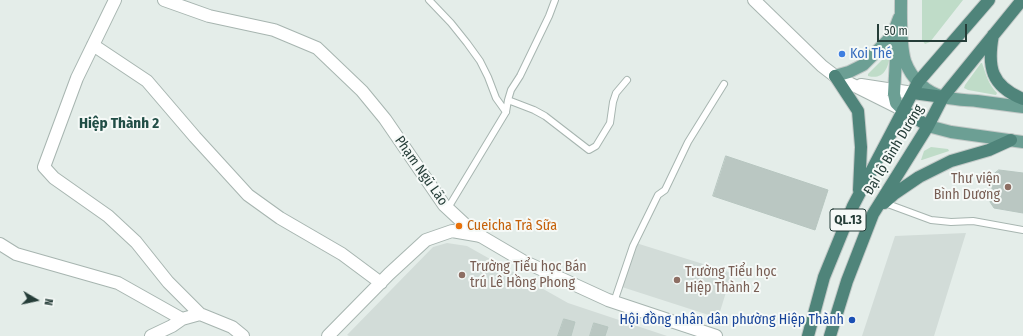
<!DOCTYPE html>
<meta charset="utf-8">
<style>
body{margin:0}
#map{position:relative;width:1023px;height:336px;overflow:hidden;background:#e4ede9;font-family:"Fira Sans Condensed",sans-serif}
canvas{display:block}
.north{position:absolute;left:16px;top:280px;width:40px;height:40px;-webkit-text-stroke:3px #f5f9f7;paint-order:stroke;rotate:99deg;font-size:11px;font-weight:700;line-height:16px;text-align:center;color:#253d38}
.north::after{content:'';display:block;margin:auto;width:14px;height:18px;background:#253d38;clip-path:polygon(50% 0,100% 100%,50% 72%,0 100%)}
.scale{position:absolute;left:877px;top:24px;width:90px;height:18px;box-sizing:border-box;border:2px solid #253d38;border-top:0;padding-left:5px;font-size:12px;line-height:14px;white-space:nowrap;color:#253d38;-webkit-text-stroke:3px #f5f9f7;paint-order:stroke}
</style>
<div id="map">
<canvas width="1023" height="336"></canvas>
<div class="north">N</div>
<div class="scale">50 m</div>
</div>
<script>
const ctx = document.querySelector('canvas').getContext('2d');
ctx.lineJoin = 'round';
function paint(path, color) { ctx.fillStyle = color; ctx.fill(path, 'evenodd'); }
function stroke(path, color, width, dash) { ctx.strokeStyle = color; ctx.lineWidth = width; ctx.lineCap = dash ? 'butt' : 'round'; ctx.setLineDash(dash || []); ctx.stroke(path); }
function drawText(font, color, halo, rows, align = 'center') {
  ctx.font = font + ' "Fira Sans Condensed",sans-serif'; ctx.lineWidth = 4; ctx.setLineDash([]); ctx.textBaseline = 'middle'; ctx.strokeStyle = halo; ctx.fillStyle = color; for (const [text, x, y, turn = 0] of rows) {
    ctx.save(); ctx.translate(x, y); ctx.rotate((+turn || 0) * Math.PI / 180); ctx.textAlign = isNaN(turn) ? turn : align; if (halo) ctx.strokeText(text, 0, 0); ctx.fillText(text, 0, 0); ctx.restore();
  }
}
const built = new Path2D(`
 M966 233 934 336H862L895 236Z
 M447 243 467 246 568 303 667 336H349L347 335 433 247Z
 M636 243 732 273 718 318 622 287Z`);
const green = new Path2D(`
 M922 0H963L930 42 925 44 922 40Z
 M887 55 890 56C888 69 883 80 868 76V74Z
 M981 63H982C986 74 988 84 997 93L996 95 968 90 964 88 965 85Z
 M931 147 948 149 949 151 922 160H921L924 151Z`);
const building = new Path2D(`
 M726 156 828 190 815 230 713 196Z
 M999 170 1023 173V213L994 208 990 202 994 174Z
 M564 319 575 322 571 336H558Z
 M594 323 608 327 605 336H590Z`);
const service = new Path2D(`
 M429 0 451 23 467 43 480 61 488 77 496 98 506 112
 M508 100 511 90 520 76 549 16 555 0
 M885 203 931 220 951 222 973 221 1023 230
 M448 208 506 112 508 100 534 110 545 116 589 150 596 146 610 123 613 102 616 93 627 80
 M614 302 633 246 658 195 665 190 688 142 724 84`);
const minor = new Path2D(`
 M115 0 77 78 44 167 54 178 108 216 136 242 168 282 200 314
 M93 45 147 81 195 137 248 195 280 218 342 254 381 283
 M0 244 16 254 118 283 182 319
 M151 336 172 326 182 319 200 314 232 327 243 336
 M328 336 389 274 426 240 452 231 481 236`);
const tertiary = new Path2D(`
 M164 0 209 16 274 30 317 48 362 91 385 119 444 205 472 231 523 261 608 300 716 336
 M754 0 822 66 835 76 903 110
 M861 85 913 93`);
const primary = new Path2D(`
 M901 0C901 18 900 44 905 61 911 78 926 93 944 97 955 100 966 100 977 101 993 103 1008 105 1023 107
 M897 40 894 94 896 103 903 110
 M835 76 849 72 863 65 888 40 896 26 899 18
 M928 126 951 132 1023 142`);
const trunk = new Path2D(`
 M993 35C987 67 991 86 1023 99
 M835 76 858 111 861 147 859 190
 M913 93 943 97
 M903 110 928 126
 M884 203 894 194 919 177 951 161 989 150 1011 140
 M808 336 824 277 853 206 918 82 989 0
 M830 336 847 281 873 214 928 126 943 97 1022 0`);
const markers = [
 [842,54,4,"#3f7fe0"],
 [1008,187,4,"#8d6e63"],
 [459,226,4,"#e8710a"],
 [462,275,4,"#8d6e63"],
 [677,280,4,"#8d6e63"],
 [852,320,4,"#1a4fb4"]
];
const shields = [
 [848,220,36]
];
const shieldNames = [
 ["QL.13",848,220]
];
const shopNames = [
 ["Koi Thé",850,54]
];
const streetNames = [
 ["Đại lộ Bình Dương",894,150,-59],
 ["Phạm Ngũ Lão",421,171,55]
];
const educationNames = [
 ["Thư viện",1000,179,"right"],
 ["Bình Dương",1000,195,"right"],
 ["Trường Tiểu học Bán",470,267],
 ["trú Lê Hồng Phong",470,283],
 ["Trường Tiểu học",685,272],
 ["Hiệp Thành 2",685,288]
];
const foodNames = [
 ["Cueicha Trà Sữa",467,226]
];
const transitNames = [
 ["Hội đồng nhân dân phường Hiệp Thành",844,320]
];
const neighbourhoodNames = [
 ["Hiệp Thành 2",119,124]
];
paint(built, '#d2dcd8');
paint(green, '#bfdcc8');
paint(building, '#bac7c2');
stroke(building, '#b7c6c0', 1);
stroke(service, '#a7b5b0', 8);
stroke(minor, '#a7b5b0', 14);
stroke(tertiary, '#a7b5b0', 14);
stroke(primary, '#c2c9c7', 14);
stroke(trunk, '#c2c9c7', 14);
stroke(service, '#fff', 6);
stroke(minor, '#fff', 12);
stroke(tertiary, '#fff', 12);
stroke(primary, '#6c9f94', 12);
stroke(trunk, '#4f847a', 12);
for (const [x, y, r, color] of markers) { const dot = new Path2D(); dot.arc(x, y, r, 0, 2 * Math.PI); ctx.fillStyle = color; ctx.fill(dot); stroke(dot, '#f5f9f7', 1.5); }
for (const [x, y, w] of shields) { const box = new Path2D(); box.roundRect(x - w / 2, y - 11, w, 22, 3); ctx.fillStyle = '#f5f9f7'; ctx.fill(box); stroke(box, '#253d38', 1); }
drawText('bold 13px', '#253d38', null, shieldNames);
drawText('14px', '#366cbe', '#f5f9f7', shopNames, 'left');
drawText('14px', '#253d38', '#f5f9f7', streetNames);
drawText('14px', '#785e54', '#f5f9f7', educationNames, 'left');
drawText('14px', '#c56008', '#f5f9f7', foodNames, 'left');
drawText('14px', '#164399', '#f5f9f7', transitNames, 'right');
drawText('bold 15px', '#214e46', '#f5f9f7', neighbourhoodNames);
</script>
